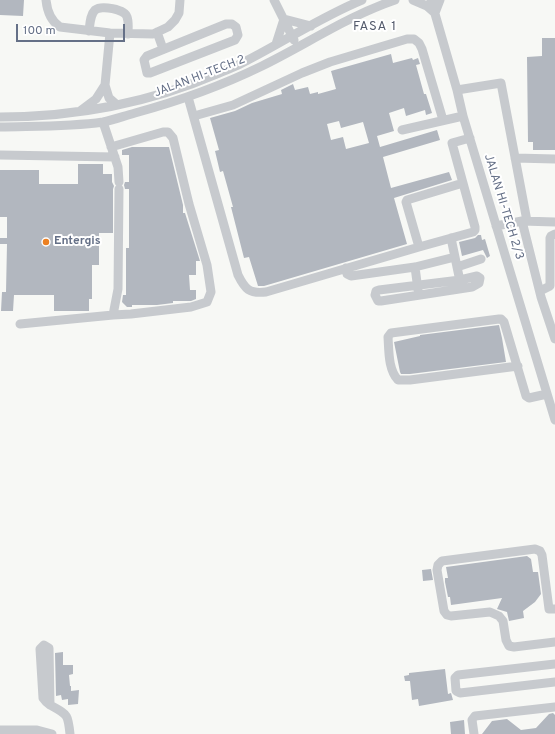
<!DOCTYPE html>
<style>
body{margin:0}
#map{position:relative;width:555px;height:734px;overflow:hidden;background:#f7f8f5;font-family:Overpass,sans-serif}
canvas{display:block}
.scale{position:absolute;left:16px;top:24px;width:109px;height:18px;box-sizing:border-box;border:2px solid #657087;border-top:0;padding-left:5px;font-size:12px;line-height:14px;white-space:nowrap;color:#657087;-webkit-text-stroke:3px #fff;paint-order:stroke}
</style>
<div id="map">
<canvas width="555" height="734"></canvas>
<div class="scale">100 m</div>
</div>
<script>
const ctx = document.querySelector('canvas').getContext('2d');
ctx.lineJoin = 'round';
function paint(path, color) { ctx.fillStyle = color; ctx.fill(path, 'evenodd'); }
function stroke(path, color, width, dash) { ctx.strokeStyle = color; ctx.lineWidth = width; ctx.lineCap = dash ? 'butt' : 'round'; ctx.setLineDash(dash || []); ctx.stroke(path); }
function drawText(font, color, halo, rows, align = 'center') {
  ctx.font = font + ' Overpass,sans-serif'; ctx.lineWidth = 4; ctx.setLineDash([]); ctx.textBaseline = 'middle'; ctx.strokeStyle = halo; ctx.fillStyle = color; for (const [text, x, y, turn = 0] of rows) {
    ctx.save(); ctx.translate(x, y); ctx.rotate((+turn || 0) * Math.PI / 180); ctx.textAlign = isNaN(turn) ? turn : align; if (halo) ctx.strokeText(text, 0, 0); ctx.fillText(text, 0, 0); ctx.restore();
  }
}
const building = new Path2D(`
 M0 0H24L23 16 0 15Z
 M542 38H555V150H533V142H528L527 57 542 56Z
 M391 54 393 63 412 58 413 60 418 58 420 64 416 65 424 94H426L432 113 426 115 425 110 406 116 404 108 389 113 394 131 377 136 380 147 437 130 440 140 383 157 391 188 449 172 452 180 394 198 407 244 264 286H258L249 257 244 258 231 207H233L223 171 220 172 215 151 219 150 210 118 235 111 252 103 282 94 281 90 293 84 295 90 308 87 310 94 318 92V94L336 89 331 71ZM339 121 341 128 363 122 369 143 346 149 343 137 331 140 327 124Z
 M132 147H169L183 205V213H185L200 261H196V275H189L190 290H196V299L191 301H173V303L157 305H132V307H127L122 302 123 295H126V248H129V189H125L124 185 125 182H129V155H122V150Z
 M78 164H103V174H112V182L114 186 113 189V233H99V265H92V299H89V311H54V295H14L13 311H1L2 292H6L7 244H0V238H7V217H0V170H39V184H78Z
 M478 235H481L482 240 485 239 490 256 487 258 483 250 462 256 459 242 475 238Z
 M499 325 502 338 506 362 410 374H401L400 372 394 342 420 336V335Z
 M527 556 531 559 533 572H538L541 594 535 602 523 611 524 618 509 621 507 612 497 609 502 598 451 605 450 597H448L445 582V578H448L446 567Z
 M431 569 433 580 423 581 422 570Z
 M63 652V665H73V674L69 675 70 686H71V691L79 690 78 704 68 705V699L62 700 61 695 56 696 55 653Z
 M445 669 448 694 451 693 453 700 419 706 418 699 412 700 410 681H405L404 676 409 675V673Z
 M553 713 555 715V734H482L492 721 507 719 521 730 536 728 549 714Z
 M464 720 465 734H451L450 722Z`);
const minor = new Path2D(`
 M46 0C47 10 51 21 60 27L110 33 153 34 168 27 175 20 179 13 180 0
 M274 0 294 40
 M413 0 427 6 435 13 440 0
 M431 0 457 90 463 116 555 420
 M226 24H232L236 27 238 35 235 40 150 73H147L144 60 147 56Z
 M89 31C90 24 90 15 95 10 101 5 125 9 127 17 129 22 128 29 128 34
 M157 32 163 49
 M110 33 105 85 109 98 117 105
 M276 44 284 19 311 26
 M457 90 501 83 527 221
 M188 97 238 275C245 289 249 294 266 292L419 247
 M80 111 96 99 105 85
 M194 116 233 105 302 73 330 62 407 39H414L419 43 422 49 443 120
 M0 117C75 117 149 103 219 73 228 69 238 66 246 61 285 41 321 17 362 0
 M103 122 118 167 119 182
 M0 127C34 126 69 127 103 122 113 120 124 116 135 113 179 101 221 86 262 66 307 44 348 16 395 0
 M402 130 463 116
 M0 155 115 157
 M515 158 555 159
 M463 183 407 200 406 202 419 247 473 232 475 230V227L452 143 470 138
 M522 221 541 297 555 339
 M496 226 522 221 555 222
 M451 238 461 286
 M415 267 418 290
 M457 267 481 259
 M346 268 347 274 351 276 415 267 455 257
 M477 276 480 278 479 283 472 287 381 301H378L375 295 376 291 379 290 460 280Z
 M540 291 550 286V238L551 236 555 234
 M113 315 118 289 119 189
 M20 324 113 315 131 314 191 307 207 302 211 292 207 265 189 204 173 138 168 132H163L111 147
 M518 366 410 380H398C388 369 389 351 388 337L391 333 499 319H501L504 322 526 396 529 398 547 394
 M555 609H549L542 555 540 551 535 549 442 561 438 565 437 570 444 611 447 615 451 616 490 612 499 616 503 621 506 640 509 646 514 647 555 642
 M555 664 458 675 455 678 456 691 460 693 555 682
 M50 705 49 648 44 645 40 649 43 698C45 701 47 703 50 705 68 715 68 714 70 734
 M0 730H37L52 734
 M474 734 472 720 475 716 555 707`);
const markers = [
 [46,242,4,"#ec8021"]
];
const streetNames = [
 ["JALAN HI-TECH 2",200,77,-21],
 ["JALAN HI-TECH 2/3",503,207,73]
];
const poiNames = [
 ["Entergis",54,242]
];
const neighbourhoodNames = [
 ["FASA 1",375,27]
];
paint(building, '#b2b7bf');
stroke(minor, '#c7cace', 9);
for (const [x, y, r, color] of markers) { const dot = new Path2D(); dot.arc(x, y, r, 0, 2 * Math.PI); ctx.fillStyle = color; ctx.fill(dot); stroke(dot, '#fff', 1.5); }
drawText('12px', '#657087', '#fff', streetNames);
drawText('bold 12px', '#657087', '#fff', poiNames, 'left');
ctx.letterSpacing = '1px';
drawText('13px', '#545b6c', '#fff', neighbourhoodNames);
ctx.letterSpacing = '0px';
</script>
